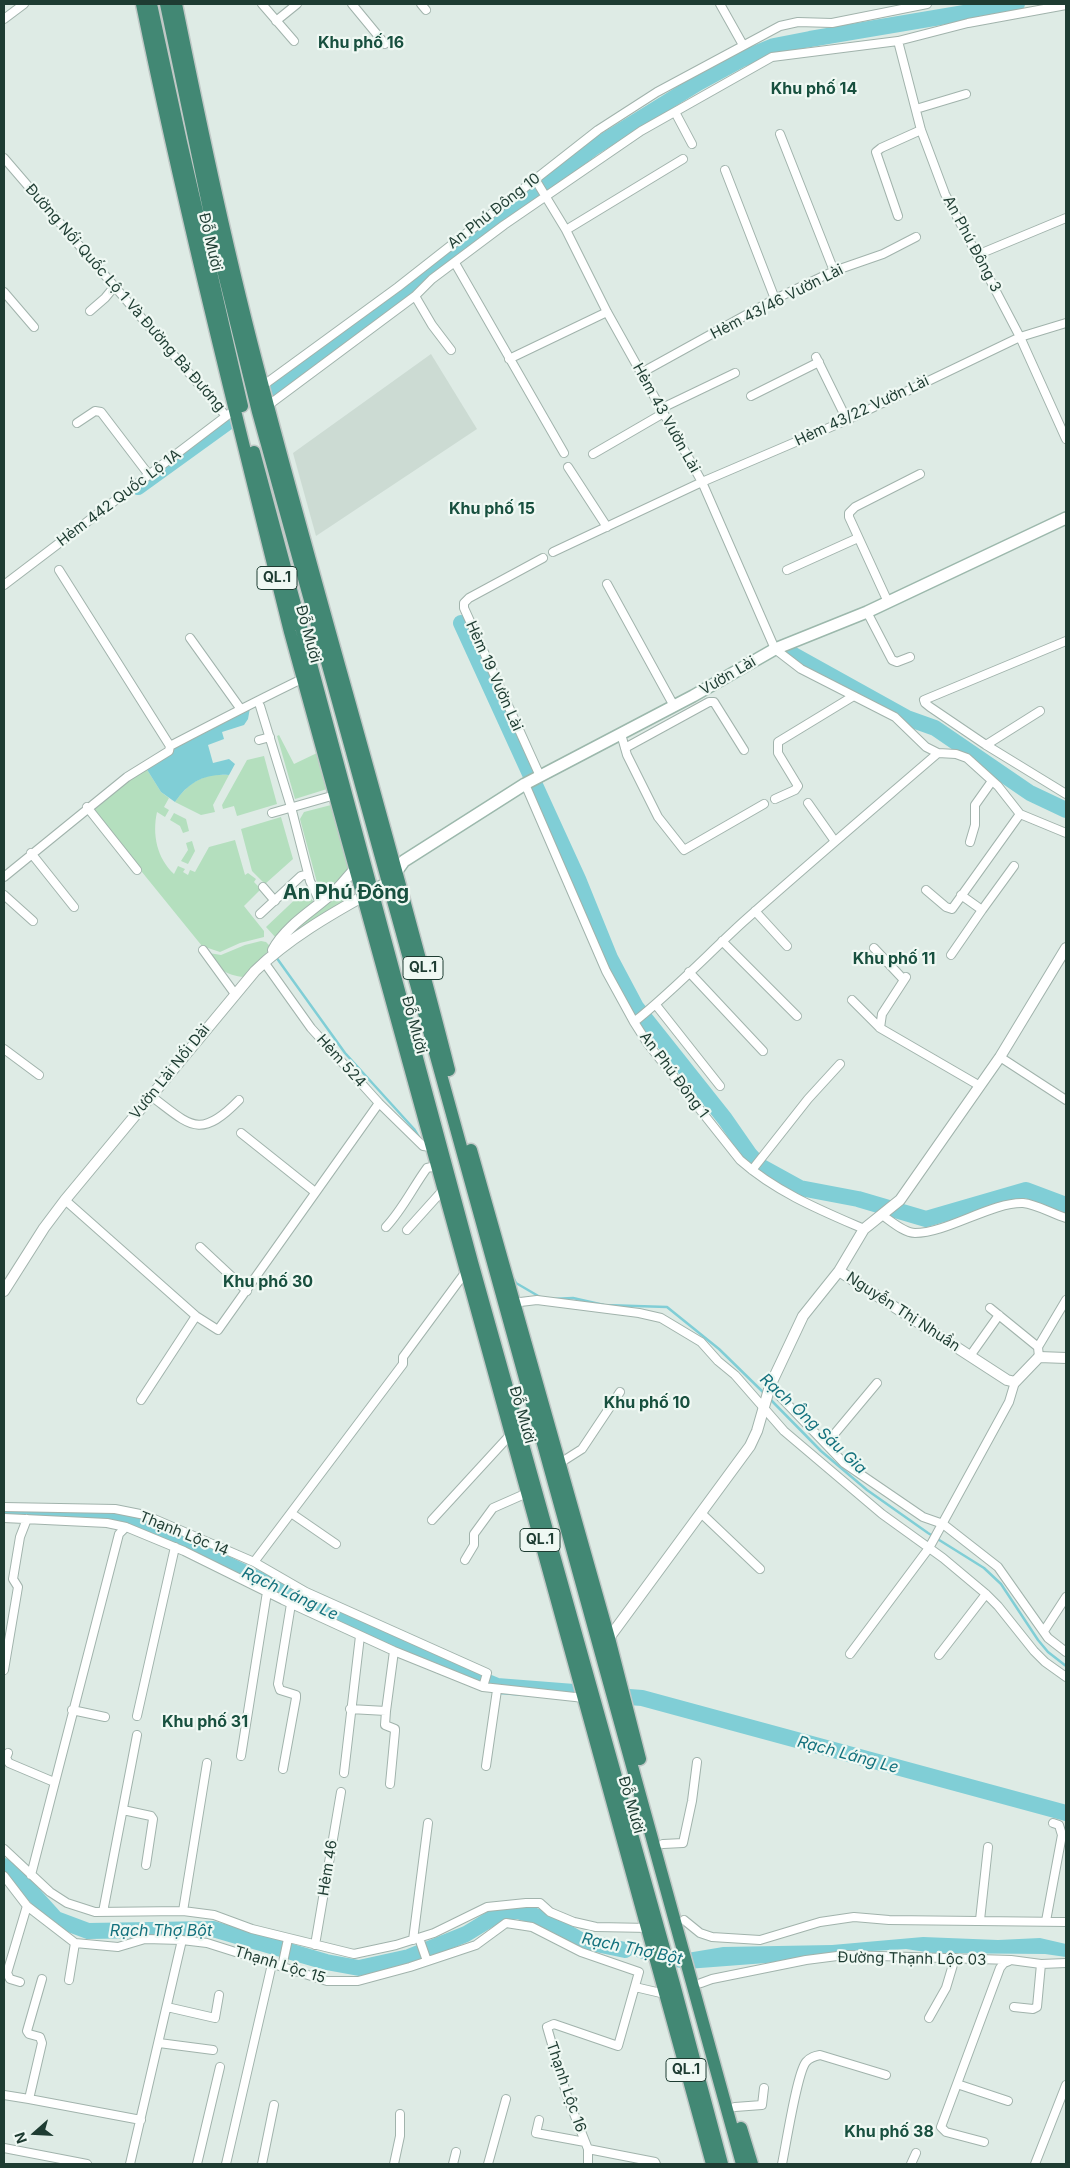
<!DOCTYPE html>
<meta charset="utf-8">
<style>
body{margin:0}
#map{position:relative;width:1070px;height:2168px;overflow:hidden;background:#deebe5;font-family:Inter,sans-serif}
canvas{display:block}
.frame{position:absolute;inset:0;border:5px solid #1e3c32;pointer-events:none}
.north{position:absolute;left:10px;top:2108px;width:50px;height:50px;-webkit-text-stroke:4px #eff8f3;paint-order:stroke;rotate:251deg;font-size:14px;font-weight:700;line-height:20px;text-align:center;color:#1e3c32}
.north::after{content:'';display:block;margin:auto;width:18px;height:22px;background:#1e3c32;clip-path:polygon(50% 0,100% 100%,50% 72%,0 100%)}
</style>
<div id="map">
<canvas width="1070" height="2168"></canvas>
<div class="frame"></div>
<div class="north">N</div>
</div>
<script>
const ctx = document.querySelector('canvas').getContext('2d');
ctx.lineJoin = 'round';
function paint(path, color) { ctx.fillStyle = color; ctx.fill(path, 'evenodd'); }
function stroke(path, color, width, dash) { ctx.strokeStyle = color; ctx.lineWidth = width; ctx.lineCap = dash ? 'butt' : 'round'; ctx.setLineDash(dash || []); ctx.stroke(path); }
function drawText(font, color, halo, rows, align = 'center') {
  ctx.font = font + ' Inter,sans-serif'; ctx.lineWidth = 4.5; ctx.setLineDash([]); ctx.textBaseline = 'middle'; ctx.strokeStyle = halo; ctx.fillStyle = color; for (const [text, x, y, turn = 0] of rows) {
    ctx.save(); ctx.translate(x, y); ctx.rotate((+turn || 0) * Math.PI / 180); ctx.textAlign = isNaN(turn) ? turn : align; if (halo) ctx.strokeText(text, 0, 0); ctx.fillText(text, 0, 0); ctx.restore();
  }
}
const built = new Path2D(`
 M431 354 477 429 316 536 293 453Z`);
const green = new Path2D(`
 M279 735 294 764 317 753 327 789 295 799 277 736Z
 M264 756 277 804 237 816 234 806 223 809 222 805 247 760Z
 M146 768 161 792 169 798 164 807 169 810 165 817 157 812C152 835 157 858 174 874L178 866 185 869 183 872 188 875 190 870 195 872 209 847 235 840 245 875 248 873 256 879 254 882 261 889 244 906 264 931V937L240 943 220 952 202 946 90 808Z
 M211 775H229L213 805 215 812 201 815 175 802C184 788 196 779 211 775Z
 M331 805 349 870 324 892H322L319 890 300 819 304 812Z
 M174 813 186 819 189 831 183 833 180 826 170 820Z
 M281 817 293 859 265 884 252 871 241 829Z
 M192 841 195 851 188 864 181 861 188 850 186 843Z
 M346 884 356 896 290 936Z
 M304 891 314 902 276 938 266 927Z
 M261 941 266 942 271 947 247 977C231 977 214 969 209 953L221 955 245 945Z`);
const water = new Path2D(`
 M250 708 248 719 244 725 222 732 224 739 208 745 213 763 229 759 235 764 229 775C206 773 188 782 175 802L161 792 146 768 172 752 177 746Z
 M923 1937 998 1940 1040 1938 1066 1944V1957L1045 1954 932 1953 906 1949 856 1952 819 1959 687 1969 657 1964 605 1946 687 1953 723 1947 832 1945Z`);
const stream = new Path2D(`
 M276 957 345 1053 414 1129 420 1139
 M514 1279 516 1283 540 1297
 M552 1299 573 1298 604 1305 667 1307 719 1349 765 1394
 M769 1398 821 1451 867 1490 928 1533 984 1568 1001 1584 1038 1640 1048 1652 1066 1666`);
const river = new Path2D(`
 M268 393 593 148 698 83 742 59 774 46 810 39 1017 4
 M138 487 228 422
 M461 623 578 879 610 958 636 1007 725 1119 750 1155 760 1166 800 1188 858 1199 926 1219 1026 1190 1066 1205
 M790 653 907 718 935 728 1030 793 1066 810
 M4 1513 105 1515 138 1522 391 1642 497 1686 574 1692
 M629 1697 642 1698 1066 1813
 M4 1866 28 1888 56 1919 88 1931 213 1929 326 1962 359 1968 409 1957 466 1934 497 1915 518 1911 542 1918 582 1941 625 1950`);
const minor = new Path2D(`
 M262 4 294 41
 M352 4 385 44
 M421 4 426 10
 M720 4 743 45
 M4 19 24 4
 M276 21 297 4
 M898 41 921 130 945 194 1020 337 1066 439
 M916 109 966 94
 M675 112 692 144
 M780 134 834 271
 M4 158 226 416
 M725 170 775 299
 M535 179 566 230 607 312 702 482 775 649 801 669 895 717 926 747 938 753 956 754 967 758 998 786 1020 814 1066 833
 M898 216 876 152 881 148 921 130
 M566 230 683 159
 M977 255 1066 218
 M455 263 564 453
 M4 292 34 327
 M415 296 432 279 504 225 641 131 772 57 898 41 968 23 1066 5
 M90 311 105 298 114 287
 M816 357 847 420
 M509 359 607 312
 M641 373 775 299 834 271 883 254 916 237
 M261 387 398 287 598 130 657 92 780 26 798 22 832 23 927 4
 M751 396 819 362
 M266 407 415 296 432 325 451 350
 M660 409 735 373
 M77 423 95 411 101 412 149 475
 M593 454 662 414
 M568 467 607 527
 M553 552 702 482 847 420 1020 337 1066 323
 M59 570 170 746
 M787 570 858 538
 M607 584 674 706
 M4 585 229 414
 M888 602 849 517V513L855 507 920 474
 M867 612 892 660 897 662 910 657
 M190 638 240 708
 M1066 641 924 700 925 703 930 707 986 745 1066 794
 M260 706 291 807 310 881 320 902
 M621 734 627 755 658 817 684 850 764 804
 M259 740 270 737
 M986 745 1040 711
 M625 748 709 702H714L744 750
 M540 776 464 608V603L469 598 543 558
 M525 784 606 971 634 1022 648 1044 740 1160C776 1192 820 1210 864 1229
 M775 799 795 790 798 786 778 753V742L852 697
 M808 803 834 840
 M87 807 137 870
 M272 813 335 795
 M970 842 975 825V805L992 781
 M31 853 74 907
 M4 877 127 777 169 751 170 746C214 723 258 700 304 678
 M263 887 275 901
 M926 890 946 907 952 909 1020 814
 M4 895 33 921
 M982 910 1014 866
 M755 911 787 946
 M260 914 301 876 308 874
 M722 941 797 1016
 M874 948 904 980
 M203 950 235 994
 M951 955 982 910 961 895
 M264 962 311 1028 379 1103 423 1146 431 1147
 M689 972 763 1051
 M852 1000 880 1028 980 1086
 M656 1005 720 1086
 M634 1022C673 991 707 955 743 922 807 865 873 809 938 753
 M880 1028 882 1014 906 977
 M4 1049 39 1075
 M1000 1057 1066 1100
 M151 1096C190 1125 199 1141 239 1100
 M241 1133 315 1192
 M752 1170 808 1099 840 1064
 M65 1200 196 1316 218 1330 379 1103
 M882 1215C891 1221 904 1233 915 1233 947 1233 992 1202 1023 1203 1036 1204 1053 1214 1066 1218
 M386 1227C403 1209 413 1187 427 1168L436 1166
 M407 1230 443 1190
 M200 1247 247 1291
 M512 1303 537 1300 639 1313 661 1318 701 1342 718 1361 735 1375 784 1431 882 1514 943 1558 986 1594 998 1606 1034 1651 1045 1662 1066 1677
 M990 1308 1038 1347 1039 1357
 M1038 1347 1066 1300
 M970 1356 999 1315
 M770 1386 844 1463 923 1517 943 1524 998 1567 1048 1638 1066 1652
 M141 1400 196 1316
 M826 1444 877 1383
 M560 1463 582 1449 620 1392
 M4 1507 115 1509 145 1515 254 1562 306 1592 487 1673 483 1687
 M291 1513 336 1544
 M701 1513 760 1569
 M4 1518 107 1523 126 1527
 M432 1520 511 1434
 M465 1560 474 1545V1534L493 1508 527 1493
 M254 1562 403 1364V1357L467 1270
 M1044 1631 1066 1597
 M850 1654 929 1548 1009 1402 1015 1382
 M939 1655 986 1594
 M4 1670 18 1587 13 1579 20 1537 27 1519
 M350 1709 386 1711 394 1651
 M72 1710 105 1717
 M386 1711 385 1725 395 1729V1731L390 1784
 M137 1716 175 1547
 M8 1753 6 1758 9 1763 54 1782
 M241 1756 267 1592
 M486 1766 497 1690
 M283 1769 296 1698V1695L280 1690 278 1684 291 1604
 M344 1773 360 1636
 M123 1810 151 1816 153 1819 146 1865
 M663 1844 683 1843 692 1801 697 1762
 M4 1849 50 1892 67 1903 95 1912 183 1911 214 1915 252 1929 354 1954 396 1945 434 1933 487 1907 526 1903H540L550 1912 574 1922 596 1927 650 1928
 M31 1875 119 1534 126 1527 184 1551 283 1600 394 1651 483 1687 584 1698
 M4 1876 27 1906 75 1943 118 1947 145 1939 182 1940 207 1943 327 1981H358L410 1967 476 1945 506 1923 532 1927 581 1952 639 1972 618 2046 554 2024 547 2027 567 2096 588 2149V2164
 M183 1911 207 1763
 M103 1912 137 1735
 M684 1920 700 1933 712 1937 760 1940 820 1922 854 1917 889 1920 1066 1922
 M980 1920 988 1847
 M1046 1921 1062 1835 1059 1825 1053 1823
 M419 1938 427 1961
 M413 1940 428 1823
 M315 1945 341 1792
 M282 1967 288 1939
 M42 1979 27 2031 29 2034 40 2037 42 2043 29 2099 141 2120
 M69 1980 75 1943
 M20 1982 10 1979 7 1973 27 1906
 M701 1983 712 1979 806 1960 845 1955 1011 1960 1041 1964 1066 1963
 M635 1987 665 1994
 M167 2007 215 2018 219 1995
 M1014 2007 1033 2009 1037 2007 1041 1964
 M929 2018 946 1988 955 1958
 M159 2043 213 2050
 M957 2084 1008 2101
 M4 2095 29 2099
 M735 2107 762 2105 764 2088
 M539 2120 536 2133 585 2142
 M984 2142 946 2132 941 2127 1000 1968 1004 1963 1009 1961
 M4 2148 87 2164
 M588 2149 655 2162 656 2164
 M130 2164 182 1940
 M197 2164 220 2067
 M226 2164 272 1964
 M262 2164 274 2105
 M394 2164 400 2136V2114
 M453 2164 456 2152
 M488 2164 506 2099
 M782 2164C786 2145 797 2073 806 2062 810 2057 815 2056 820 2055L886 2075
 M911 2164 916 2153
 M1035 2164 1066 2085`);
const tertiary = new Path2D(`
 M273 950C287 924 316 909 337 889 344 882 349 875 355 869H360
 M839 1271 1007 1380 1015 1382 1039 1357 1066 1358
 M4 1291 44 1228 65 1200 255 971C288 939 329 915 369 893
 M604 1641 609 1638 750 1446 757 1431 770 1386 803 1316 839 1271 864 1229 900 1200 1000 1057 1066 948`);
const secondary = new Path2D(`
 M373 891 389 882 404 861 525 784 693 696 775 649 867 612 1066 518`);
const trunk = new Path2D(`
 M142 4C185 215 238 423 290 632L712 2164
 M151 4 181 142 242 406
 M166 4 214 233 258 412 742 2164
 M176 4C202 132 229 260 263 387 323 615 391 842 449 1070
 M254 452 472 1262 674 1984 722 2164
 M471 1150 609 1638 640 1759
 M741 2128 752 2164`);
const shields = [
 [277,578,40],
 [423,968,40],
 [540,1540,40],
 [686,2070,40]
];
const shieldNames = [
 ["QL.1",277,578],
 ["QL.1",423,968],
 ["QL.1",540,1540],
 ["QL.1",686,2070]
];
const streetNames = [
 ["An Phú Đông 10",494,211,-38],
 ["Đỗ Mười",210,242,77],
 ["An Phú Đông 3",972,244,62],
 ["Đường Nối Quốc Lộ 1 Và Đường Bà Đương",125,298,49],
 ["Hẻm 43/46 Vườn Lài",777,302,-27],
 ["Hẻm 43/22 Vườn Lài",862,411,-25],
 ["Hẻm 43 Vườn Lài",666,418,61],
 ["Hẻm 442 Quốc Lộ 1A",119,498,-37],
 ["Đỗ Mười",308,634,75],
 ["Hẻm 19 Vườn Lài",494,676,66],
 ["Vườn Lài",728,676,-30],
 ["Đỗ Mười",414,1025,75],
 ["Hẻm 524",341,1061,48],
 ["Vườn Lài Nối Dài",170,1072,-51],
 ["An Phú Đông 1",674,1075,53],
 ["Nguyễn Thị Nhuần",903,1312,33],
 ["Đỗ Mười",522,1415,74],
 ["Thạnh Lộc 14",184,1534,22],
 ["Đỗ Mười",631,1805,74],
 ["Hẻm 46",328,1868,-81],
 ["Đường Thạnh Lộc 03",912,1959,1],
 ["Thạnh Lộc 15",280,1965,17],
 ["Thạnh Lộc 16",566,2087,71]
];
const neighbourhoodNames = [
 ["Khu phố 16",361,43],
 ["Khu phố 14",814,89],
 ["Khu phố 15",492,509],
 ["Khu phố 11",894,959],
 ["Khu phố 30",268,1282],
 ["Khu phố 10",647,1403],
 ["Khu phố 31",205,1722],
 ["Khu phố 38",889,2132]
];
const waterNames = [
 ["Rạch Ông Sáu Gia",813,1424,43],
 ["Rạch Láng Le",290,1594,25],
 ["Rạch Láng Le",848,1755,15],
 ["Rạch Thợ Bột",161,1931],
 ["Rạch Thợ Bột",632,1949,12]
];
const districtNames = [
 ["An Phú Đông",346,893]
];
paint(built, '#ccdbd3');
paint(green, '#b4dfbe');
paint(water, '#80ced6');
stroke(stream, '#80ced6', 2.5);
stroke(river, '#80ced6', 16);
stroke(minor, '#a1b3ac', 10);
stroke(tertiary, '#a1b3ac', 12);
stroke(secondary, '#9cb8ac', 14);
stroke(trunk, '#c0c8c6', 15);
stroke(minor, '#fff', 8);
stroke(tertiary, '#fff', 10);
stroke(secondary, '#fff', 11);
stroke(trunk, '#428874', 12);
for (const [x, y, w] of shields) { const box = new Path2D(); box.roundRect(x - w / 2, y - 11.5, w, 23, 4); ctx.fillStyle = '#eff8f3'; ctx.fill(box); stroke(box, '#1e3c32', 1); }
drawText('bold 14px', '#1e3c32', null, shieldNames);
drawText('15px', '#1e3c32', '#eff8f3', streetNames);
drawText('bold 16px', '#18503f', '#eff8f3', neighbourhoodNames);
drawText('italic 16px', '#13717d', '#eff8f3', waterNames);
drawText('bold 20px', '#18503f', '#eff8f3', districtNames);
</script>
